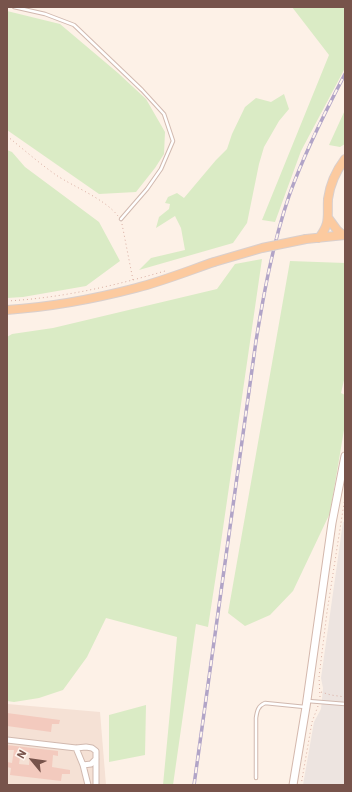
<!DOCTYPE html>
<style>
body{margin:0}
#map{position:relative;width:352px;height:792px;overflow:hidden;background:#fdf1e7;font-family:"IBM Plex Sans",sans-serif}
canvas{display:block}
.frame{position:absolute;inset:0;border:8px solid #77534b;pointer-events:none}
.north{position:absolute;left:12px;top:740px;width:40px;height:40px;-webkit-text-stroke:3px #fff5ee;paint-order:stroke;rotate:299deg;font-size:11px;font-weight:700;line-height:16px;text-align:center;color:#77534b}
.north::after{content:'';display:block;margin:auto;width:14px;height:18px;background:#77534b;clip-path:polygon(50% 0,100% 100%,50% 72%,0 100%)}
</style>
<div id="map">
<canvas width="352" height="792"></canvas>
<div class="frame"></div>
<div class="north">N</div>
</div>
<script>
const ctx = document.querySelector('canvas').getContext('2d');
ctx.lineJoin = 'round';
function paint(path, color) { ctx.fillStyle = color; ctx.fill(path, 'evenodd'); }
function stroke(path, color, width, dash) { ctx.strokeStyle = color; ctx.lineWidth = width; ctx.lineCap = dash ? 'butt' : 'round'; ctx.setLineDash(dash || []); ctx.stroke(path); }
const residential = new Path2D(`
 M7 704 100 712 106 785H7Z`);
const industrial = new Path2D(`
 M345 521V785H303L314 722 321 709 323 688 321 678 343 522Z`);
const green = new Path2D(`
 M292 7H345V68L301 151 275 222 262 220 329 55Z
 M7 11 60 24 118 73 146 99 165 132 164 154 155 168 136 192 99 194 7 130Z
 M284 94 289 109 279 121 264 147 259 164 247 223 233 243 139 270 151 258 185 250 181 228 175 216 156 228 159 217 169 209 170 204 165 203 168 197 177 193 184 198 216 160 227 149 232 134 245 107 256 98 271 102Z
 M345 110V144L340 147 329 145Z
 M7 150 12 152 25 167 99 222 120 261 86 286 23 297 7 298Z
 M262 259 220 549 208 627 196 624 173 785H163L177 637 106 618 87 657 63 690 39 698 14 702 7 701V337L12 334 53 328 217 289 235 264Z
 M290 261 345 263V376L341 393 345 395V424L330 513 293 591 270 615 245 626 228 613Z
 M146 705 145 755 109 762V715Z`);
const building = new Path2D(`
 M7 713 60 720 59 724H52L51 732 7 726Z
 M7 745 58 751V756L53 755 52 767 70 770V774H62L61 781 10 775 11 768 7 767V762L12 763 14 750H7ZM21 751 30 753 29 765 19 764Z`);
const path = new Path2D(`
 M7 136C23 149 39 163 56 175 74 187 105 199 118 216
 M122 224 133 280
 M7 301C61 298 114 286 165 271
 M321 692 331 695 345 697
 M320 697 319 677 327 612 345 497
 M301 785 312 722 318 706`);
const lane = new Path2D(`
 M14 7 45 14 74 25 142 90 164 114 173 141 161 169 147 189 121 219
 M308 701 345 704
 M256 778V718C257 711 258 706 265 703L305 707`);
const street = new Path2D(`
 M7 740 76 748 86 747 92 748 96 751V785
 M76 748 83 765 88 785
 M83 765 91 764 96 759`);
const secondary = new Path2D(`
 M293 785 306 707 332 523 345 456`);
const primary = new Path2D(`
 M329 219 337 230 343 235
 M319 238C331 222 327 217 328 199 330 184 336 171 345 159
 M306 239 345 235
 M7 310C50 307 94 299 136 288 163 281 188 271 214 262`);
const rail = new Path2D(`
 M194 785 256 341C264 292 273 243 289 196 304 154 324 114 345 74`);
const primaryBridge = new Path2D(`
 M214 262 262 248 306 239`);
paint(residential, '#f5e1d5');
paint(industrial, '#ede4e0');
paint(green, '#daebc5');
paint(building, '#f3cabe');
stroke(lane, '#d1b9af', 4.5);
stroke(street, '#d1b9af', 7);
stroke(secondary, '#d4b8ad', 9);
stroke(primary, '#d9cfcd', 10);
stroke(path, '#d8ada1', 1, [1, 3]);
stroke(lane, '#fff', 2.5);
stroke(street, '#fff', 5);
stroke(secondary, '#fff', 7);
stroke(primary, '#fcca9f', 8);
stroke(rail, '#b1a4c7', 3.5);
stroke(rail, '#fff5ee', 2, [6]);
stroke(primaryBridge, '#d9cfcd', 10, []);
stroke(primaryBridge, '#fcca9f', 8);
</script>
